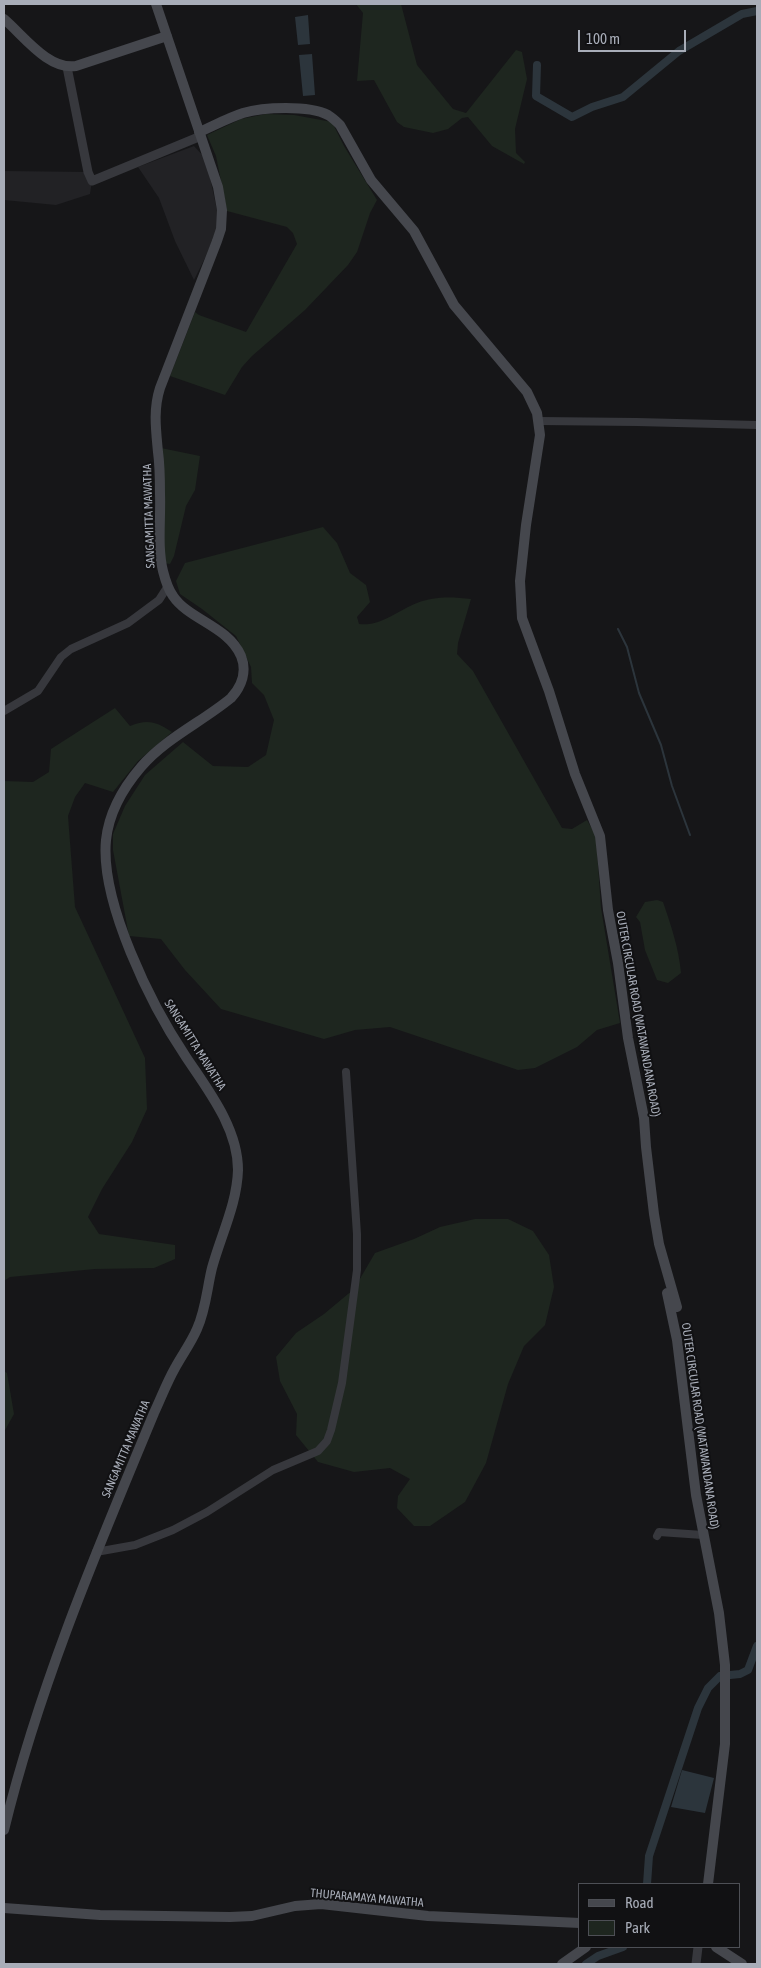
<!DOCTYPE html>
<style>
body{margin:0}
#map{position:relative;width:761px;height:1968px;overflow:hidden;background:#161618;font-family:"Asap Condensed",sans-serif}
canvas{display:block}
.frame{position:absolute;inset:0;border:5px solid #a8adb8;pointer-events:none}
.legend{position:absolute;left:578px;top:1883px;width:162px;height:65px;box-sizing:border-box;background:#111113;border:1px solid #4d4f55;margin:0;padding:6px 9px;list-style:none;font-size:15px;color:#a8adb8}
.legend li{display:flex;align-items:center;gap:10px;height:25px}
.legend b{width:25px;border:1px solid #4d4f55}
.scale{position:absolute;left:578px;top:30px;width:108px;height:22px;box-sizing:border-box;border:2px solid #a8adb8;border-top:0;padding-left:6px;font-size:15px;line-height:18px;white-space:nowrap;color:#a8adb8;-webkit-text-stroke:4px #111113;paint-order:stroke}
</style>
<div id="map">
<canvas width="761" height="1968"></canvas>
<div class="frame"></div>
<ul class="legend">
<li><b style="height:6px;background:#45474d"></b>Road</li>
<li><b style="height:14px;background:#1e261f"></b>Park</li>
</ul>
<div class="scale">100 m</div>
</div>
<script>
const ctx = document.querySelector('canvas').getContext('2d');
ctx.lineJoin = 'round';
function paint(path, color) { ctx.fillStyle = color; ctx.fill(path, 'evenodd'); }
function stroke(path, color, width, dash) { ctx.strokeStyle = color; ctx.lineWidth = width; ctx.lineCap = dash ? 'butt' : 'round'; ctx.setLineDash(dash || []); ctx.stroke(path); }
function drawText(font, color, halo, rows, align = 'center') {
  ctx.font = font + ' "Asap Condensed",sans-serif'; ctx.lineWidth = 4; ctx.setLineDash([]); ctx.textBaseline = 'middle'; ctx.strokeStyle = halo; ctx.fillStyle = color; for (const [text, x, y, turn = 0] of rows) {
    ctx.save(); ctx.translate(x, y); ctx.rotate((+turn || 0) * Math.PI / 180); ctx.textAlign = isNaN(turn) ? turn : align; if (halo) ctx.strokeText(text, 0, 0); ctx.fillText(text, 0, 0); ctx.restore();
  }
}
const built = new Path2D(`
 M194 146 206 159 217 210V229L205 258 194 280 175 241 159 198 138 167Z
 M4 171 88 172 92 181 90 194 56 205 4 200Z`);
const green = new Path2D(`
 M356 4H401L417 65 453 109 466 113 516 50 522 52 527 79 515 129 516 153 525 162 524 164 492 146 468 117 462 118 448 129 433 133 404 127 397 122 374 80 357 81 363 13Z
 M266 114 294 115 332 122 344 146 377 200 370 213 357 252 348 265 305 310 252 356 242 367 225 395 170 376 195 312 199 315 246 332 297 244 293 233 287 227 227 211 216 156 207 135 241 119Z
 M161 448 200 456 195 490 186 506 174 556 170 564 164 563Z
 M323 527 337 543 350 573 366 585 370 602 357 617 359 624C380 627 399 610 417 603 434 596 453 597 471 599L458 643 457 654 473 671 562 828 572 829 587 820 596 836 601 908 620 1023 597 1030 577 1047 535 1068 518 1070 390 1027 355 1030 324 1039 221 1009 185 970 161 939 129 936 113 850V834L125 806 145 775 183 742 213 766 248 767 266 755 274 720 264 695 252 683 251 667 236 636 202 609 180 594 176 581 185 563Z
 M115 708 130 726C147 719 156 721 172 732L138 761 113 792 85 783 75 797 68 816 75 907 145 1058 147 1109 132 1142 102 1189 88 1217 99 1234 175 1245V1259L154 1268 95 1269 10 1277 4 1281V781L33 782 49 772 51 749Z
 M657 900 663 902C671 925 679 949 681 973L668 983 657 980 645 950 640 922 636 917 645 902Z
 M475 1219H508L533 1231 549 1255 554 1287 545 1325 524 1346 508 1384 486 1463 465 1502 430 1526H414L397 1508 398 1496 410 1479 390 1468 354 1472 318 1462 296 1435 297 1414 280 1381 276 1357 296 1333 324 1314 354 1289 375 1253 414 1239 440 1227Z
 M4 1371 7 1373 14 1414 4 1432Z`);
const water = new Path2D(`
 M308 15 310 44 298 45 295 17Z
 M312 54 315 95 303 96 299 55Z
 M682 1770 714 1778 705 1813 671 1807Z`);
const stream = new Path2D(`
 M618 629 627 647 639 693 661 745 672 786 690 835`);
const canal = new Path2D(`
 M537 65 536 96 572 117 592 107 623 97 679 51 742 14 757 11
 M647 1884 649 1856 698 1708 708 1688 720 1676 740 1674 748 1670 757 1646
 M586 1964 598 1956 623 1947`);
const minor = new Path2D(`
 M539 421 637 422 757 425
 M4 711 38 691 61 657 71 649 128 623 159 600 168 586
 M657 1536 659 1532 703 1535
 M96 1552 135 1545 173 1530 207 1512 273 1470 318 1451 327 1441 331 1430 342 1383 357 1270V1234L346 1072`);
const tertiary = new Path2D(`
 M67 67 88 172 92 181 201 136
 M696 1964 698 1947`);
const secondary = new Path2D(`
 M4 19C24 36 48 70 76 66L167 36
 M199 132C213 126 228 118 243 113 263 107 309 105 328 115 333 118 337 122 340 125L371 180 414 231 454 305 527 392 537 413 540 435 526 525 520 581 522 618 549 691 575 774 600 836 608 910 618 963 628 1038 644 1118 646 1147 654 1214 659 1244 677 1307 667 1293 677 1340 696 1495 719 1613 725 1665V1744L708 1884
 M4 1830C39 1686 97 1550 154 1413 161 1398 167 1382 175 1368 182 1355 191 1343 197 1329 206 1309 207 1288 212 1268 221 1235 237 1204 238 1170 238 1128 208 1090 186 1057 151 1005 100 902 106 840 109 812 123 788 141 767 166 738 202 722 231 698 242 686 247 671 241 656 228 626 189 620 173 596 168 589 165 579 163 571 157 547 161 519 160 494 160 481 160 466 158 452 156 430 153 410 160 388L217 241 221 229 222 210 218 187 156 4
 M4 1908 100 1915 230 1917 252 1916 295 1906 321 1904 428 1916 580 1923
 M716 1947 742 1964
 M562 1964 586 1947`);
const streetNames = [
 ["SANGAMITTA MAWATHA",149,516,-92],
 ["OUTER CIRCULAR ROAD (WATAWANDANA ROAD)",638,1014,80],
 ["SANGAMITTA MAWATHA",195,1045,58],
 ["OUTER CIRCULAR ROAD (WATAWANDANA ROAD)",700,1426,82],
 ["SANGAMITTA MAWATHA",126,1449,-67],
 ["THUPARAMAYA MAWATHA",367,1898,5]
];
paint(built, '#222225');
paint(green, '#1e261f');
paint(water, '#2c353c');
stroke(stream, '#2c353c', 2);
stroke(canal, '#2c353c', 8);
stroke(minor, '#37383d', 8);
stroke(tertiary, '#37383d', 9);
stroke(secondary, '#45474d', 10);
drawText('12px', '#a8adb8', '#111113', streetNames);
</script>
